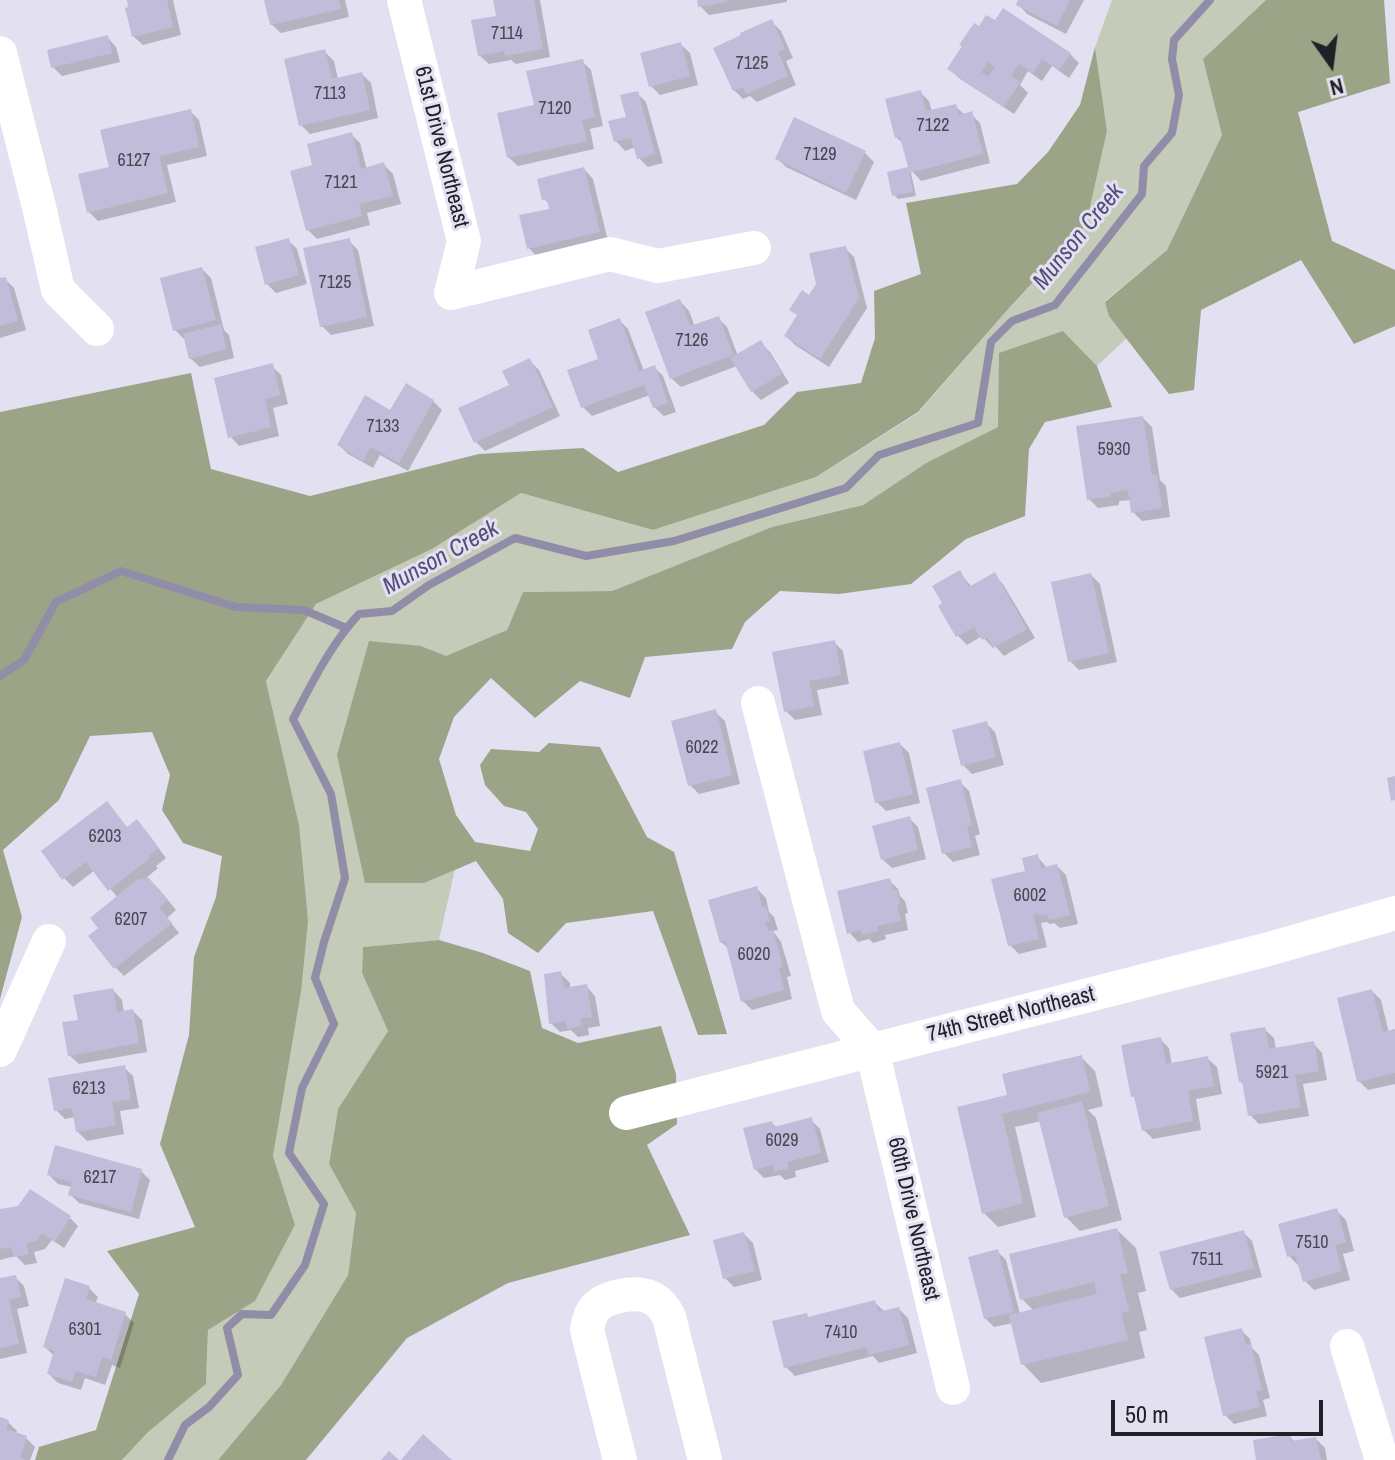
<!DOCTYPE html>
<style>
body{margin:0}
#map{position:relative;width:1395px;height:1460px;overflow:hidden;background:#e3e0f1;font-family:"Archivo Narrow",sans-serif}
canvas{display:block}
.north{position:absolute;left:1291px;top:24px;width:80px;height:80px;-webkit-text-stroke:6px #e3e0f1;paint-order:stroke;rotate:166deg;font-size:22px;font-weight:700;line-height:32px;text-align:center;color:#212026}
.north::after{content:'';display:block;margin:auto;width:28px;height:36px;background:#212026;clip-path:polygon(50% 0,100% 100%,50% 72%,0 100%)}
.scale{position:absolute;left:1111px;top:1400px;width:212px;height:36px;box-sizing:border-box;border:4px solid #212026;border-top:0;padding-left:10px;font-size:24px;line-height:28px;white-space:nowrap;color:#212026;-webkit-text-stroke:6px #e3e0f1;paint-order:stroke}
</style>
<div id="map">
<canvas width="1395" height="1460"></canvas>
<div class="north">N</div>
<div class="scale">50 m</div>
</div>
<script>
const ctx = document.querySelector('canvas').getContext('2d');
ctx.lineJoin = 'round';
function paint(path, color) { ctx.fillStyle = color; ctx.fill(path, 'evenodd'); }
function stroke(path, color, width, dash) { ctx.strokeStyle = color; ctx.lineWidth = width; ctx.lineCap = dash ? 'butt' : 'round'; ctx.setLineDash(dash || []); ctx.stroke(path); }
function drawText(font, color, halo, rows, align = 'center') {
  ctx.font = font + ' "Archivo Narrow",sans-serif'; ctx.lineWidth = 6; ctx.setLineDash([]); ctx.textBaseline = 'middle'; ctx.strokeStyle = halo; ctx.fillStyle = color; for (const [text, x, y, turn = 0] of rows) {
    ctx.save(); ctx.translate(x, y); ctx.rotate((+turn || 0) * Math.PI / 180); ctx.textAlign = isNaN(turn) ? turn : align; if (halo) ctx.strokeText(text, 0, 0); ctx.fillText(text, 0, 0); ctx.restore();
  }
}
const green = new Path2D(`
 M1112 0H1266L1203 59 1222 135 1167 250 1105 301 1128 337 1097 366 1063 331 998 427 926 463 863 505 772 527 612 591 523 592 507 630 446 657 421 646 424 883 455 869 439 940 363 947 362 973 388 1031 338 1109 329 1164 356 1213 348 1275 281 1385 218 1460H122L147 1433 206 1384 208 1330 255 1300 295 1225 273 1156 301 992 299 825 266 681 316 604 432 549 521 493 653 530 816 477 918 413 1010 307 1086 225 1107 131 1095 47Z`);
const forest = new Path2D(`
 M1266 0H1384L1390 83 1298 112 1332 241 1395 270V326L1354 344 1301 260 1201 310 1194 390 1169 394 1109 316 1105 302 1167 250 1222 135 1203 59Z
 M1095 47 1107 131 1086 225 1010 307 918 412 816 477 653 530 521 493 432 549 316 604 266 681 299 825 308 921 301 992 273 1156 295 1225 255 1301 208 1330 206 1384 147 1433 122 1460H35L39 1447 96 1430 139 1294 107 1251 195 1227 160 1144 189 1035 194 957 216 897 222 856 183 843 162 810 170 775 152 732 90 736 59 800 3 850 22 917 0 999V412L191 373 211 469 310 496 479 454 583 448 618 472 764 425 797 392 861 383 875 338 874 291 921 274 906 203 1017 184 1048 152 1080 105Z
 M1063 331 1097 366 1112 407 1045 422 1029 449 1025 516 966 539 911 584 839 594 780 591 745 622 732 649 645 657 630 698 580 681 535 718 491 678 454 717 439 759 456 815 475 842 530 851 538 829 526 812 504 806 485 785 480 765 491 749 539 752 549 743 600 747 647 837 674 852 727 1034 698 1035 653 911 566 923 538 953 508 933 503 899 476 861 424 883H365L337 755 369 641 421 646 446 656 507 630 523 592 612 591 772 527 863 505 926 463 998 427 999 353Z
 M439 940 483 953 530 971 542 1028 578 1043 661 1026 676 1074 677 1124 647 1145 690 1235 508 1283 407 1338 306 1460H218L281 1385 348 1275 356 1213 329 1164 338 1109 388 1031 362 973 363 947Z`);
const shadow = new Path2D(`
 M127 0H173L181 35 143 45 133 36 131 8Z
 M266 0H345L349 17 281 33 271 24Z
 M495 0H540L550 57 516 64 511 60 489 64 479 55 498 18Z
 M699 0H787V2L709 15 700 6Z
 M1021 0H1084L1066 34 1027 14 1018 4Z
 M771 21 781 31 793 58 786 61 796 85 757 102 750 96 743 99 734 90Z
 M979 29 1070 54 1079 63 1069 78 1052 66 1042 81 1028 71 1020 85 1028 93 1014 114 959 78 950 69Z
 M107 37 116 47 120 62 62 76 53 67Z
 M680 44 690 53 698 85 660 95 651 86Z
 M325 52 334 61 338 79 362 74 371 83 378 118 310 134 301 125Z
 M582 61 591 70 603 126 590 129 594 149 518 166 508 157 536 107Z
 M920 92 929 101 932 112 955 106 965 115 971 114 980 123 990 163 921 181 912 171 905 145 896 137Z
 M637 93 646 102 663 163 648 167 639 158 636 147 625 151 616 141 628 118Z
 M190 111 199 120 207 156 167 165 176 202 98 221 89 212 111 168Z
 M351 134 360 143 367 170 384 165 393 174 401 204 367 213 370 225 317 239 308 230 315 166Z
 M865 153 874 162 856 200 786 167 777 158Z
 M584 169 593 179 608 241 538 258 529 248 552 210 551 206 544 199Z
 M907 169 911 173 916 196 898 199 894 195Z
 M288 240 297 249 307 284 276 293 267 284Z
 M349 241 358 250 374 326 331 335 322 326Z
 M845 248 854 257 867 308 829 367 795 345 786 336 809 298Z
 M202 269 211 278 224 330 229 335 234 358 200 367 190 358 186 339H184L175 330Z
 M5 279 14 288 26 330 0 338V280Z
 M680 301 689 311 695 327 718 318 727 327 738 356 761 343 770 352 789 383 761 400 752 391 737 366 681 387 671 378Z
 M619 320 628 329 644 371 654 367 663 376 676 412 664 416 654 407 650 395 592 416 583 407 601 360Z
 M530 361 539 370 560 416 485 451 476 442 511 386Z
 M272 366 281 375 288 404 273 408 279 436 239 446 230 436Z
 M433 401 442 410 408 471 380 455 373 468 348 454 339 445 391 413Z
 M1143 418 1152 427 1160 480 1166 486 1170 517 1142 521 1133 512 1131 500 1119 501V505L1098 508 1089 499Z
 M959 572 972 587 994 575 1003 584 1035 638 1004 656 995 646 993 648 982 636 967 645 958 636Z
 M1091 575 1100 584 1117 662 1079 670 1070 661Z
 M834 642 843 651 849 684 817 690 822 715 795 720 786 711Z
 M715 712 725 721 740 784 699 794 690 785Z
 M986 723 995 732 1004 765 972 774 963 765Z
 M900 744 909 753 920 803 886 811 877 802Z
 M960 782 969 791 980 834 975 836 980 855 953 862 944 853Z
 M909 818 918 827 926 859 892 868 882 859Z
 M128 828 146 831 166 858 156 866 158 868 146 878 159 889 176 910 167 918 179 933 124 976 115 967 101 929 118 898 95 870 73 887 64 878Z
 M1037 856 1047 868 1057 866 1066 875 1078 924 1060 928 1054 923 1050 924 1047 922 1041 923 1047 947 1019 954 1010 945 1027 872Z
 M889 880 898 889 900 896 905 901 908 913 905 914 908 930 885 935 886 939 873 943 869 939 858 942 849 932Z
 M757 889 766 898 769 912 774 917 778 930 773 931 781 942 791 976 787 977 792 999 752 1010 743 1001 730 950 721 942Z
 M560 973 570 983V989L586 986 595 996 600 1026 588 1028 589 1035 578 1037 571 1030 560 1032 551 1023Z
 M113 990 122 1000 124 1013 133 1011 142 1020 147 1052 79 1064 69 1055 80 1022Z
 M1372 991 1381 1000 1389 1033 1395 1031V1084L1368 1090 1359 1081Z
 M1264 1029 1274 1038 1276 1050 1313 1043 1322 1053 1327 1080 1303 1084 1309 1116 1259 1124 1250 1115 1244 1085 1240 1081Z
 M1160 1039 1169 1048 1172 1065 1207 1058 1217 1067 1222 1094 1196 1099 1201 1130 1153 1139 1144 1130 1137 1100 1133 1096Z
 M1081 1057 1095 1071 1103 1106 1088 1110 1096 1118 1122 1220 1080 1231 1066 1217 1041 1121 1015 1127 1036 1217 998 1227 984 1213 960 1109 1010 1097Z
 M124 1067 133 1076 139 1108 120 1111 124 1134 87 1141 78 1132 75 1117 65 1119 56 1110Z
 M811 1120 820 1129 829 1162 795 1171 796 1177 785 1180 780 1175 764 1178 755 1169 772 1123 777 1128Z
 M141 1171 150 1180 139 1219 79 1203 70 1194 72 1187 58 1184 49 1175Z
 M1336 1210 1346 1220 1354 1251 1343 1254 1350 1280 1314 1290 1305 1281 1300 1265H1298L1289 1256Z
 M0 1211 69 1217 78 1226 64 1248 52 1240 45 1249 34 1252 37 1263 25 1265 16 1256 0 1260Z
 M1117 1230 1136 1248 1146 1291 1138 1293 1147 1330 1139 1332 1145 1358 1041 1383 1023 1364 1013 1323 994 1327 985 1318 997 1251 1006 1260 1020 1314 1034 1311 1022 1299Z
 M1243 1232 1252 1241 1262 1277 1180 1298 1171 1289Z
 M744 1234 753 1243 762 1280 734 1287 725 1278Z
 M15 1277 24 1286 29 1306 17 1309 27 1353 0 1359V1280Z
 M89 1288 98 1297 95 1304 125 1314 134 1323 120 1368 112 1365 105 1385 85 1378 81 1390 58 1383 49 1374 55 1357 45 1347Z
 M874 1302 884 1311 899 1309 908 1318 917 1353 879 1363 873 1356 795 1376 786 1367 806 1315 810 1319Z
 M1241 1330 1250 1339 1252 1348 1259 1355 1270 1398 1263 1400 1267 1416 1234 1424 1225 1415Z
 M0 1419 8 1422 17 1431 16 1434 26 1438 35 1447 30 1460H0Z
 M1289 1436 1295 1442 1316 1439 1325 1448 1327 1460H1258Z`);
const stream = new Path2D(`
 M0 676 24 660 56 602 121 571 236 607 304 610 346 628
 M168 1460 185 1425 209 1407 238 1375 227 1328 242 1314 271 1315 305 1265 324 1204 289 1153 302 1088 334 1024 315 978 324 942 345 878 331 794 293 719C312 683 331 644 359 614L392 611 429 585 515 538 586 556 674 541 846 488 879 455 978 423 991 342 1012 321 1055 305 1142 194 1144 166 1172 133 1179 95 1172 59 1174 40 1210 0`);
const building = new Path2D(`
 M127 0H167L173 27 132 37 125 8 128 7Z
 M264 0H339L341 9 270 25Z
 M493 0H534L543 49 505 56 504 51 478 56 471 20 496 16Z
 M697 0H727V2L698 7Z
 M1018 0H1070L1057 26 1016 5Z
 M1003 8 1071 53 1059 70 1042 59 1033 73 1019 64 1011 76 1020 82 1004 107 947 69 962 46 959 45 974 23 979 26 986 15 995 20ZM988 62 995 67 988 77 981 72Z
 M772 19 785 49 778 52 788 76 746 94 743 87 733 91 713 48 741 35 740 33Z
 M108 35 112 53 51 68 47 50Z
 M681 42 690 76 649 87 640 53Z
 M325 49 332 79 362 72 370 110 299 126 284 59Z
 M583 59 595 117 582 120 587 141 507 158 497 113 534 105 526 71Z
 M921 90 926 111 956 104 959 115 972 111 983 154 909 173 913 192 892 196 887 172 908 167 900 137 895 138 885 99Z
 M638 91 655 154 637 159 631 138 614 142 608 121 626 117 620 95Z
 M191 109 199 147 159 156 168 193 87 213 78 174 109 167 100 130Z
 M794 117 866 151 846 193 775 159Z
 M352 132 361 169 384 162 393 196 359 204 362 216 306 231 290 171 312 165 307 144Z
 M584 167 600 232 527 249 519 215 549 209 547 199 542 200 537 179Z
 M289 238 299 275 265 285 255 247Z
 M350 238 367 317 320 327 303 248Z
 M846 246 859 298 820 359 784 336 797 315 789 310 802 290 809 295 816 284 809 253Z
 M202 267 216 320 173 331 160 278Z
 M6 277 18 321 0 326V278Z
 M680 299 690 326 719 316 733 355 670 379 645 312Z
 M620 318 639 371 655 365 668 403 653 408 644 385 581 408 567 370 598 359 588 330Z
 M221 324 226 349 189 359 183 334Z
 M761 340 782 374 751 392 730 358Z
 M530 358 553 407 474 443 458 408 509 385 502 371Z
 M273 363 280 395 265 399 271 427 228 438 214 378Z
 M406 383 434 400 399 463 371 447 363 461 337 445 365 395 390 410Z
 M1143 416 1152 475H1157L1162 508 1131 513 1128 490 1111 493V496L1087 500 1076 426Z
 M960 570 969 587 995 572 1027 629 993 648 987 637 982 640 974 627 956 637 938 606 942 603 932 586Z
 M1091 573 1109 653 1068 662 1051 582Z
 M835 640 841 675 809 681 814 706 784 712 772 652Z
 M716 709 732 775 688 786 671 721Z
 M987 721 996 757 961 766 952 730Z
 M900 742 913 794 875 803 863 751Z
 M1395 776V800L1391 801 1387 778Z
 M961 779 972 826 967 827 972 847 942 854 926 788Z
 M107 801 127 827 137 819 159 848 149 856 150 858 108 891 86 862 62 880 41 851Z
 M910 816 918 850 881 860 872 826Z
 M1038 854 1041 868 1057 864 1070 915 1049 920 1047 914 1039 916 1038 913 1033 914 1039 939 1008 946 991 879 1025 871 1022 858Z
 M148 877 168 900 159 907 172 923 114 969 88 936 98 928 90 918 138 879 139 880 142 878 144 880Z
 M890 878 893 890H897L900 904 897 905 901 921 877 926 878 931 862 935 861 930 847 934 837 891Z
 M757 886 762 907 766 906 770 921 765 922 768 931 773 930 783 967 779 968 784 990 741 1002 725 941 720 943 708 900Z
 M561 971 564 988 587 984 592 1017 580 1019 581 1026 567 1029 566 1021 549 1024 544 974Z
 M113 988 117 1012 133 1009 139 1043 68 1056 62 1022 78 1020 73 995Z
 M1372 989 1383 1032 1395 1029V1073L1357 1082 1337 998Z
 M1265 1027 1269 1049 1314 1041 1319 1071 1295 1075 1301 1107 1248 1116 1242 1081 1239 1082 1230 1033Z
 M1161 1037 1166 1064 1208 1056 1214 1086 1188 1091 1193 1121 1142 1131 1134 1097H1131L1121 1045Z
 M1082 1055 1090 1092 1002 1114 1023 1203 982 1214 957 1107 1007 1095 1002 1074Z
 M125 1065 131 1099 112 1102 116 1125 76 1132 72 1108 54 1111 48 1078Z
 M1082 1101 1109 1206 1064 1218 1037 1113Z
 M812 1117 821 1153 787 1162 789 1168 774 1172 773 1165 754 1170 743 1128 772 1121 774 1127Z
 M55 1145 142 1169 131 1212 68 1195 72 1182 47 1175Z
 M30 1189 71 1216 55 1241 42 1233 36 1241 26 1243 29 1254 14 1257 11 1247 0 1249V1209L18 1206Z
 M1337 1208 1346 1242 1335 1245 1342 1271 1303 1282 1295 1255 1287 1257 1278 1224Z
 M1117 1228 1128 1273 1120 1274 1129 1311 1121 1313 1128 1340 1021 1365 1009 1315 1097 1294 1094 1282 1020 1300 1009 1254Z
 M1244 1230 1254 1268 1170 1290 1159 1252Z
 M744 1232 755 1271 723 1279 713 1240Z
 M998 1249 1014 1312 984 1319 968 1257Z
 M16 1275 21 1297 9 1300 19 1344 0 1348V1278Z
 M65 1278 90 1286 86 1299 126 1312 111 1360 102 1357 96 1377 76 1371 72 1382 47 1374 54 1351 43 1347Z
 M875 1300 878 1312 899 1307 909 1345 868 1355 867 1347 784 1368 772 1321 807 1313 808 1317Z
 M1242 1328 1246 1345 1251 1344 1262 1390 1256 1391 1260 1407 1223 1416 1204 1337Z
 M0 1417 9 1420 6 1429 27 1436 20 1458 25 1460H0Z
 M423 1434 452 1460H401Z
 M1290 1434 1291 1441 1316 1437 1321 1460H1256L1253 1440Z
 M389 1451 399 1460H381Z`);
const minor = new Path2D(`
 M404 0 464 241 451 293 610 254 658 266 754 248
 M0 53 40 211 58 290 97 329
 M758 703 838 1011 872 1050 953 1388
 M0 1050 49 941
 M626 1113 1265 950 1395 913
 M1347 1346 1382 1460
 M620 1460 587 1330C588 1323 589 1317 593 1311 603 1296 636 1290 652 1298 660 1302 665 1309 669 1317L705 1460`);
const numberNames = [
 ["7114",507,34],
 ["7125",752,64],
 ["7113",330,94],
 ["7120",555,109],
 ["7122",933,126],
 ["7129",820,155],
 ["6127",134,161],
 ["7121",341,183],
 ["7125",335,283],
 ["7126",692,341],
 ["7133",383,427],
 ["5930",1114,450],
 ["6022",702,748],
 ["6203",105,837],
 ["6002",1030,896],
 ["6207",131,920],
 ["6020",754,955],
 ["5921",1272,1073],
 ["6213",89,1089],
 ["6029",782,1141],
 ["6217",100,1178],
 ["7510",1312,1243],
 ["7511",1207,1260],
 ["6301",85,1330],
 ["7410",841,1333]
];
const streetNames = [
 ["61st Drive Northeast",441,147,76],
 ["74th Street Northeast",1011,1015,-14],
 ["60th Drive Northeast",913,1219,77]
];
const waterNames = [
 ["Munson Creek",1079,237,-51],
 ["Munson Creek",441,558,-29]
];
paint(green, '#c5cbb9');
paint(forest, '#9ba487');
paint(shadow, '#0003');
stroke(stream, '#918ca8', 8);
paint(building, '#c1bcda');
stroke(minor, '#fff', 34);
drawText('18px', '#494753', null, numberNames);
drawText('22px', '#212026', '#e3e0f1', streetNames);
drawText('italic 24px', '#574d7a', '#e3e0f1', waterNames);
</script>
